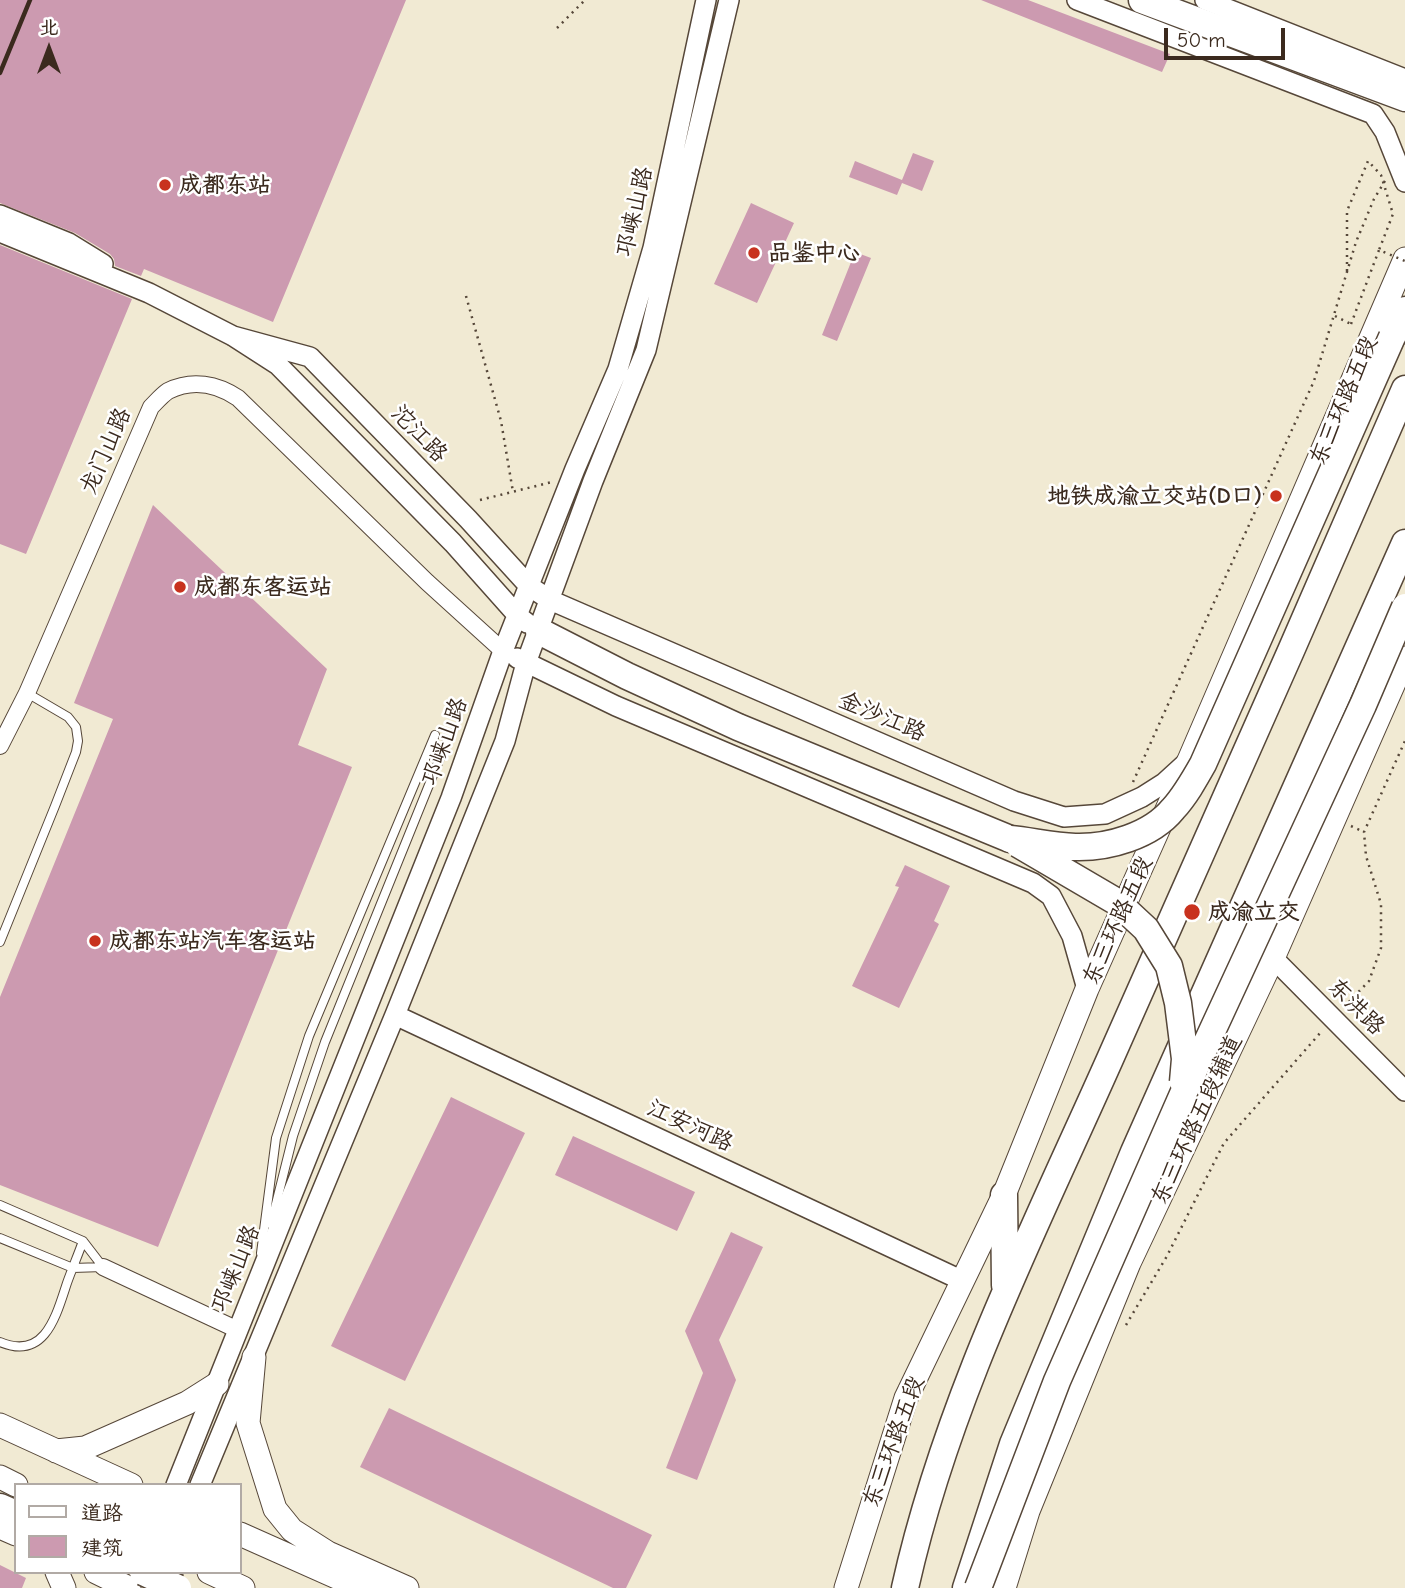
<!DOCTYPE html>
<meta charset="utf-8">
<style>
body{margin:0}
#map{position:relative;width:1405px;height:1588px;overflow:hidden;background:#f1ead3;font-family:"Comic Neue","LXGW WenKai TC",sans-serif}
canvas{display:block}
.legend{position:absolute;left:14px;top:1483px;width:228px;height:91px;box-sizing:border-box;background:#fff;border:2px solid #b1aaa5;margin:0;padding:9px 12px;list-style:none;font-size:21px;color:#3b2a1e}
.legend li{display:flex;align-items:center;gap:14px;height:35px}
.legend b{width:35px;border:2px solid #b1aaa5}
.north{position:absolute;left:14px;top:14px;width:70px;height:70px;-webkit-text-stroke:5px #fff;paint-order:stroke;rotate:0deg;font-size:19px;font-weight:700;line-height:28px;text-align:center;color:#3b2a1e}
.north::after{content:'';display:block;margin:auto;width:24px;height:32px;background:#3b2a1e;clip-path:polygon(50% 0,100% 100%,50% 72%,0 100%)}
.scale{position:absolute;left:1164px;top:28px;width:121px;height:32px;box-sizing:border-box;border:4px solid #3b2a1e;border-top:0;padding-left:9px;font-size:21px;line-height:24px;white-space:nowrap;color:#3b2a1e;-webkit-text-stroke:5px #fff;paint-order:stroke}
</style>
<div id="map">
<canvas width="1405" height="1588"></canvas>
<ul class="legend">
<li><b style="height:9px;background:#fff"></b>道路</li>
<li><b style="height:19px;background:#cc9ab0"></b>建筑</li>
</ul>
<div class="north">北</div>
<div class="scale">50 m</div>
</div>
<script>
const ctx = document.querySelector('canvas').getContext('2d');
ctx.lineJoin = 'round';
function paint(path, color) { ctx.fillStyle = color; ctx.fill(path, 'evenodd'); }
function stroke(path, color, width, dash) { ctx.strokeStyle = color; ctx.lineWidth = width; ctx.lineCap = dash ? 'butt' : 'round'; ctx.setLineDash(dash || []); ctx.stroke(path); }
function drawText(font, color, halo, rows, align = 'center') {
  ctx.font = font + ' "Comic Neue","LXGW WenKai TC",sans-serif'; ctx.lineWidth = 5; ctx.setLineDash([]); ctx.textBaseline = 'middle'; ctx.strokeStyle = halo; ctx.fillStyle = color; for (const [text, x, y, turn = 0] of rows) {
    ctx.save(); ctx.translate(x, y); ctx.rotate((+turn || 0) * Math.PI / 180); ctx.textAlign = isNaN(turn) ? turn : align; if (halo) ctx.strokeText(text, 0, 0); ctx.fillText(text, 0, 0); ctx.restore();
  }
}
const building = new Path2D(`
 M0 0H406L273 322 144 269 141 276 115 266 114 259 110 254 75 233 0 203Z
 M981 0H1028L1170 54 1162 72Z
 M913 153 934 161 922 191 902 183 897 195 849 177 855 161 902 180Z
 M751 203 794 223 757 303 714 284Z
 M0 245 132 299 26 554 0 544Z
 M855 252 871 258 837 341 822 335Z
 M153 505 327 669 298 745 352 767 158 1247 0 1185V997L113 719 74 703Z
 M905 865 950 886 934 921 939 924 899 1008 852 986 899 887 895 886Z
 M451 1097 525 1133 405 1381 331 1346Z
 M573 1136 695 1192 677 1231 555 1175Z
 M731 1232 763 1247 719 1340 736 1380 697 1480 666 1468 703 1373 685 1331Z
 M389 1408 652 1535 626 1588H613L360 1467Z
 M0 1565 26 1578 22 1588H0Z`);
const path = new Path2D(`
 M557 28 585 0
 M1347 271V211L1368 161 1381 175 1393 214 1379 250
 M466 296 501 421 513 492
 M1335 316 1351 324
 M480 500 552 482
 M1133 782 1314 381 1356 242 1374 199 1386 179
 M1351 826 1364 832
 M1344 1007 1369 981 1381 948V904L1366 856 1364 832 1405 741
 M1126 1325 1167 1256 1224 1143 1321 1032`);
const service = new Path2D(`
 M0 942 55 806 76 752 78 741 76 727 68 717 27 693
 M0 1205 83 1241 103 1267
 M271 1224 293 1136 325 1042 446 743
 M0 1238 73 1268 103 1267
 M261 1253 276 1138 309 1036 435 735
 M0 1342C45 1361 56 1316 67 1283 72 1269 78 1255 83 1241`);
const minor = new Path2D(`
 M0 746 27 693 151 407C156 402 162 395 168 391 192 379 217 384 238 398L427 582 503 651
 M103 1267 238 1330`);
const tertiary = new Path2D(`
 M1077 0 1373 114 1385 132 1405 182
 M1205 0 1405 79
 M0 215 69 243 103 264
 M0 232 149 293 233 336 278 365 453 543 518 616 527 623
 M233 336 310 357 468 519 529 586 550 600 1014 801 1064 817 1105 814 1142 797 1164 783 1187 762
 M517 658 616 706 1033 883 1051 896 1072 936 1087 989
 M1273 958 1405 1091
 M395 1015 963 1281
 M176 1485 451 798 503 651 575 469 618 369 653 248 706 0
 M200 1485 395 1015 505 741 526 663 593 481 646 350 729 0`);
const secondary = new Path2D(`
 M254 1357 248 1423 275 1509 292 1530 328 1553 407 1588
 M0 1425 131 1485
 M56 1451 85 1448 187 1403 217 1384
 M0 1477 16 1485
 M0 1527 16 1534
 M240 1534 350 1583 381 1588
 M57 1572 64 1588
 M96 1572 129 1588
 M209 1572 243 1588
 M846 1588 906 1398 1004 1195 1087 989 1190 758 1405 259
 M1004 1588 1028 1511 1129 1263 1273 958 1405 658`);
const trunk = new Path2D(`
 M1142 0 1405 98
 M1392 337 1405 310
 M539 631 627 676 738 727 1010 839
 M1004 1195 1005 1285
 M0 1507 16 1514
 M905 1588C946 1403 1033 1232 1110 1059 1210 836 1308 613 1405 389
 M966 1588 1013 1444 1134 1152 1405 543`);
const rail = new Path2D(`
 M0 73 30 0`);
const pathBridge = new Path2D(`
 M1351 324 1379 250 1405 261`);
const trunkBridge = new Path2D(`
 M1010 839C1031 841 1053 846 1075 847 1108 848 1151 836 1173 809 1185 796 1194 780 1203 764L1392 337
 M1018 844 1117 902 1146 929 1169 966 1178 1003 1185 1059 1183 1082
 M143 1572 178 1588
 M978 1588 1057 1381 1183 1094 1363 705 1405 607`);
const markers = [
 [165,185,7,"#c8321e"],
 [754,253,7,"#c8321e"],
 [1276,496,7,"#c8321e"],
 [180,587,7,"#c8321e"],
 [1192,912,9,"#c8321e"],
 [95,941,7,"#c8321e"]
];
const poiNames = [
 ["成都东站",179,185],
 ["品鉴中心",768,253],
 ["地铁成渝立交站(D口)",1262,496,"right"],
 ["成都东客运站",194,587],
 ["成渝立交",1208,912],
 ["成都东站汽车客运站",109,941]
];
const streetNames = [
 ["邛崃山路",635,212,-77],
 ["东三环路五段",1344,401,-67],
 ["沱江路",419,434,46],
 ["龙门山路",106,451,-66],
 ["金沙江路",882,717,23],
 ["邛崃山路",445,742,-70],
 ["东三环路五段",1118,921,-66],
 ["东洪路",1356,1007,45],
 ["东三环路五段辅道",1197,1120,-65],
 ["江安河路",690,1126,25],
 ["邛崃山路",236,1269,-68],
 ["东三环路五段",894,1442,-70]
];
paint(building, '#cc9ab0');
stroke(service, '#564739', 10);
stroke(minor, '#564739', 18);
stroke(tertiary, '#564739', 22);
stroke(secondary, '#564739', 25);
stroke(trunk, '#564739', 29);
stroke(path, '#564739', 2.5, [2, 5]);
stroke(service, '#fff', 8);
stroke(minor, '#fff', 16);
stroke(tertiary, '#fff', 19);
stroke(secondary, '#fff', 23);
stroke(trunk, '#fff', 26);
stroke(rail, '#3b2a1e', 4.5);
stroke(trunkBridge, '#564739', 29, []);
stroke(pathBridge, '#564739', 2.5, [2, 5]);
stroke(trunkBridge, '#fff', 26);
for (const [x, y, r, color] of markers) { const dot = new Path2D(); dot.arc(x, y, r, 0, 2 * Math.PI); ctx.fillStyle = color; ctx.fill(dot); stroke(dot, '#fff', 2.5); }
drawText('bold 23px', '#3b2a1e', '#fff', poiNames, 'left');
drawText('23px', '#3b2a1e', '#fff', streetNames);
</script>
